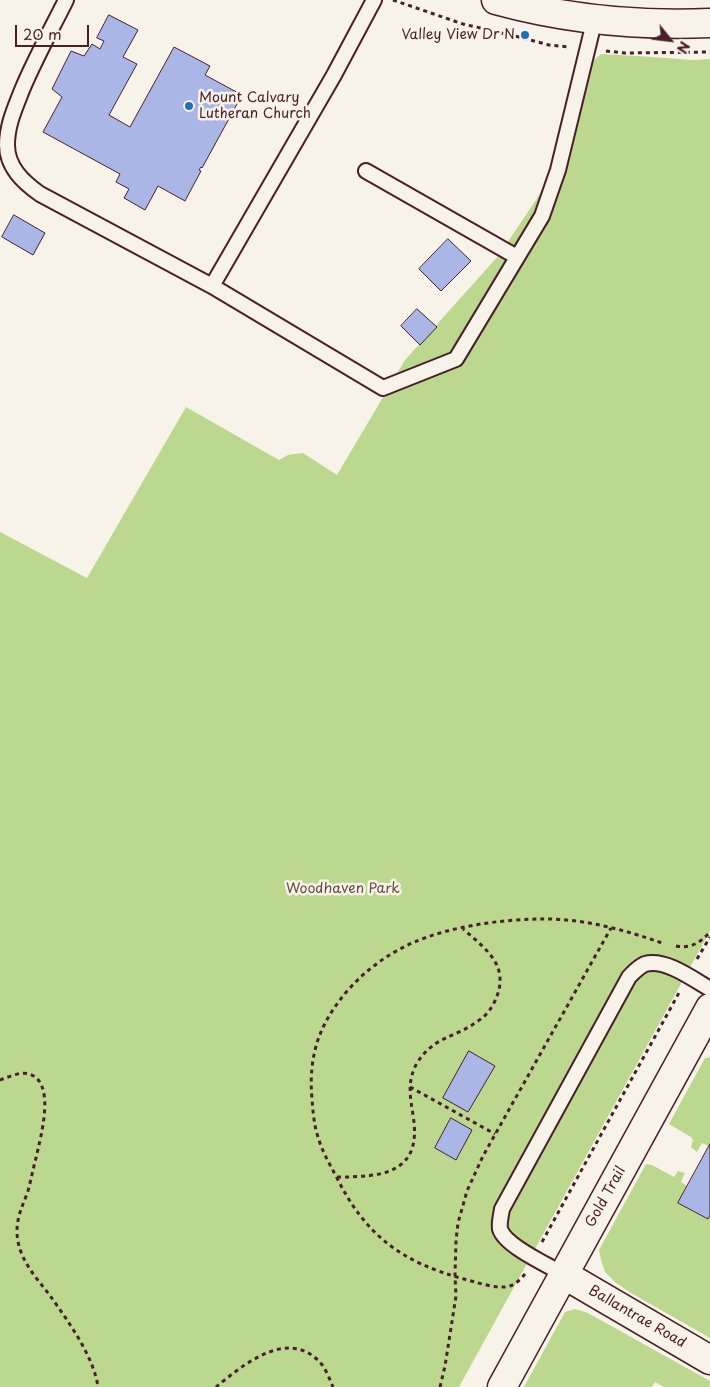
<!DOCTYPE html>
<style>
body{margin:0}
#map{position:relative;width:710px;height:1387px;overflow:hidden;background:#f7f3e8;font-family:"Playpen Sans",sans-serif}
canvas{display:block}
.north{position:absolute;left:645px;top:15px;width:50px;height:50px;-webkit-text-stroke:4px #f7f3e8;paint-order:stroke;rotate:119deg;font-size:14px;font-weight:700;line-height:20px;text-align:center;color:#4a1f2b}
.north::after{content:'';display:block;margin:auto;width:18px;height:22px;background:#4a1f2b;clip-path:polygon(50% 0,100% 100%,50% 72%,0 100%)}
.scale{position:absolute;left:15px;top:25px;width:74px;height:22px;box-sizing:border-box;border:2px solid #4a1f2b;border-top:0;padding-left:6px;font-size:15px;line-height:18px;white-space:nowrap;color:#4a1f2b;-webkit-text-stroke:4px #f7f3e8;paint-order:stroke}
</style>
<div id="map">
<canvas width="710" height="1387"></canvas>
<div class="north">N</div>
<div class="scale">20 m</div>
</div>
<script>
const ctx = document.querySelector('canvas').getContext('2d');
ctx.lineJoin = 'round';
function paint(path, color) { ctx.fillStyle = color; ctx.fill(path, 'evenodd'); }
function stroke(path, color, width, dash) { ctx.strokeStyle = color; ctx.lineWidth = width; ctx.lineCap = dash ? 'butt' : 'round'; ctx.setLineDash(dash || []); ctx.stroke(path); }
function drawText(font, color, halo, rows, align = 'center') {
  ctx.font = font + ' "Playpen Sans",sans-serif'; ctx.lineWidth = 5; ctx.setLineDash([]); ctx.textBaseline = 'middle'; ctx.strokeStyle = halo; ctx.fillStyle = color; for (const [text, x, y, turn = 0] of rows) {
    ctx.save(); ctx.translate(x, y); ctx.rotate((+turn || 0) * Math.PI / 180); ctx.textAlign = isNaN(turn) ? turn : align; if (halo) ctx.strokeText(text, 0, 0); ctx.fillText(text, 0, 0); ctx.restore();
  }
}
const green = new Path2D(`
 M601 54 653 57 692 60 710 59V931L459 1387H0V532L87 578 186 407 279 460 288 455 303 453 337 475 405 360 499 255 540 194 559 154 588 65Z
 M710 1057V1144L709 1146 702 1143 697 1152 691 1147 693 1140 691 1137 669 1124 705 1058Z
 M646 1164 652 1165 674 1177 678 1171 685 1173 681 1182 687 1186 678 1203 707 1219 710 1215V1338L631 1293 616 1283 605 1272 601 1260 599 1250Z
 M575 1309 588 1313 710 1381V1387H664L655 1382 652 1387H524L565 1312Z`);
const building = new Path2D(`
 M109 15 138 30 123 57 137 64 109 115 130 127 174 47 210 66 205 75 242 95 202 168 201 167 199 170 201 171 185 201 158 186 145 210 124 198 129 189 116 182 120 174 43 132 62 97 52 89 71 51 84 56 92 44 100 49 104 41 97 38Z
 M14 215 45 233 33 255 2 237Z
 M448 239 471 261 441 291 419 269Z
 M417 309 437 327 420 345 401 326Z
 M469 1051 495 1066 468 1112 443 1098Z
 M451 1118 472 1130 456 1160 435 1148Z
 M710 1144V1215L708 1219 678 1203Z`);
const path = new Path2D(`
 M393 0 463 24 519 37 549 45 570 47
 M606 51 625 53 710 52
 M676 946C690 949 700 943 710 932
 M697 959 710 937
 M0 1080C9 1077 20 1071 29 1074 57 1082 40 1139 36 1158 33 1169 31 1180 28 1191 23 1205 17 1216 17 1231 17 1258 36 1277 51 1297 68 1321 94 1357 98 1387
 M410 1087 495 1134
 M337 1177C382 1177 423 1174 413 1115 410 1096 407 1081 417 1063 434 1036 455 1038 478 1021 486 1016 491 1009 495 1001 511 966 486 949 463 929
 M542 1242 680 991
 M525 1274C521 1279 516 1284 510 1286 498 1290 476 1282 464 1279 401 1262 365 1235 336 1176 329 1163 322 1151 318 1137 314 1125 313 1112 312 1099 308 1054 320 1022 349 989 367 969 388 954 412 943 451 926 502 919 545 919 585 919 625 930 662 943
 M216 1387C244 1364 291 1325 323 1366 327 1372 330 1380 333 1387
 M440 1387 445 1366 456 1296 455 1276 456 1240 458 1223 467 1191 483 1156 611 928`);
const lane = new Path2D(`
 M66 0C51 30 35 59 22 90 15 108 7 125 7 145 7 167 23 182 40 194L212 286 383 388 456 359 542 216 558 170 595 18
 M366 171 517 257
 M212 286 334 75 374 0
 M563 1274C548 1265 505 1246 500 1229 499 1223 501 1215 502 1209L629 977C634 972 638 967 645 964 665 958 693 979 710 989`);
const street = new Path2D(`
 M563 1274 710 1360
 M502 1387 710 1008`);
const secondary = new Path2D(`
 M496 0C565 19 639 26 710 23`);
const markers = [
 [525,35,5,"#1f6fb2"],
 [189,106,5,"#1f6fb2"]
];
const poiNames = [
 ["Valley View Dr N",515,35],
 ["Mount Calvary",199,98,"left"],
 ["Lutheran Church",199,114,"left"]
];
const parkNames = [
 ["Woodhaven Park",343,889]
];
const streetNames = [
 ["Gold Trail",606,1197,-61],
 ["Ballantrae Road",637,1317,30]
];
paint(green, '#bcd88f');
paint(building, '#a9b6e6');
stroke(building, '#4a1f2b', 1);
stroke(lane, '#4a1f2b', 18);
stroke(street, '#4a1f2b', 31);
stroke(secondary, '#4a1f2b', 31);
stroke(path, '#4a1f2b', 3, [4, 4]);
stroke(lane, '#f7f3e8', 14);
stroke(street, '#f7f3e8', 28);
stroke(secondary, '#f7f3e8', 28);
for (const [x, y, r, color] of markers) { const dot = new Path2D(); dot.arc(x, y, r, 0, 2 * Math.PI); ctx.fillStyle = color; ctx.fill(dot); stroke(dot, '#f7f3e8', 2); }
drawText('14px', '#4a1f2b', '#f7f3e8', poiNames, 'right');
drawText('14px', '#664d44', '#f7f3e8', parkNames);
drawText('14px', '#4a1f2b', '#f7f3e8', streetNames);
</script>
